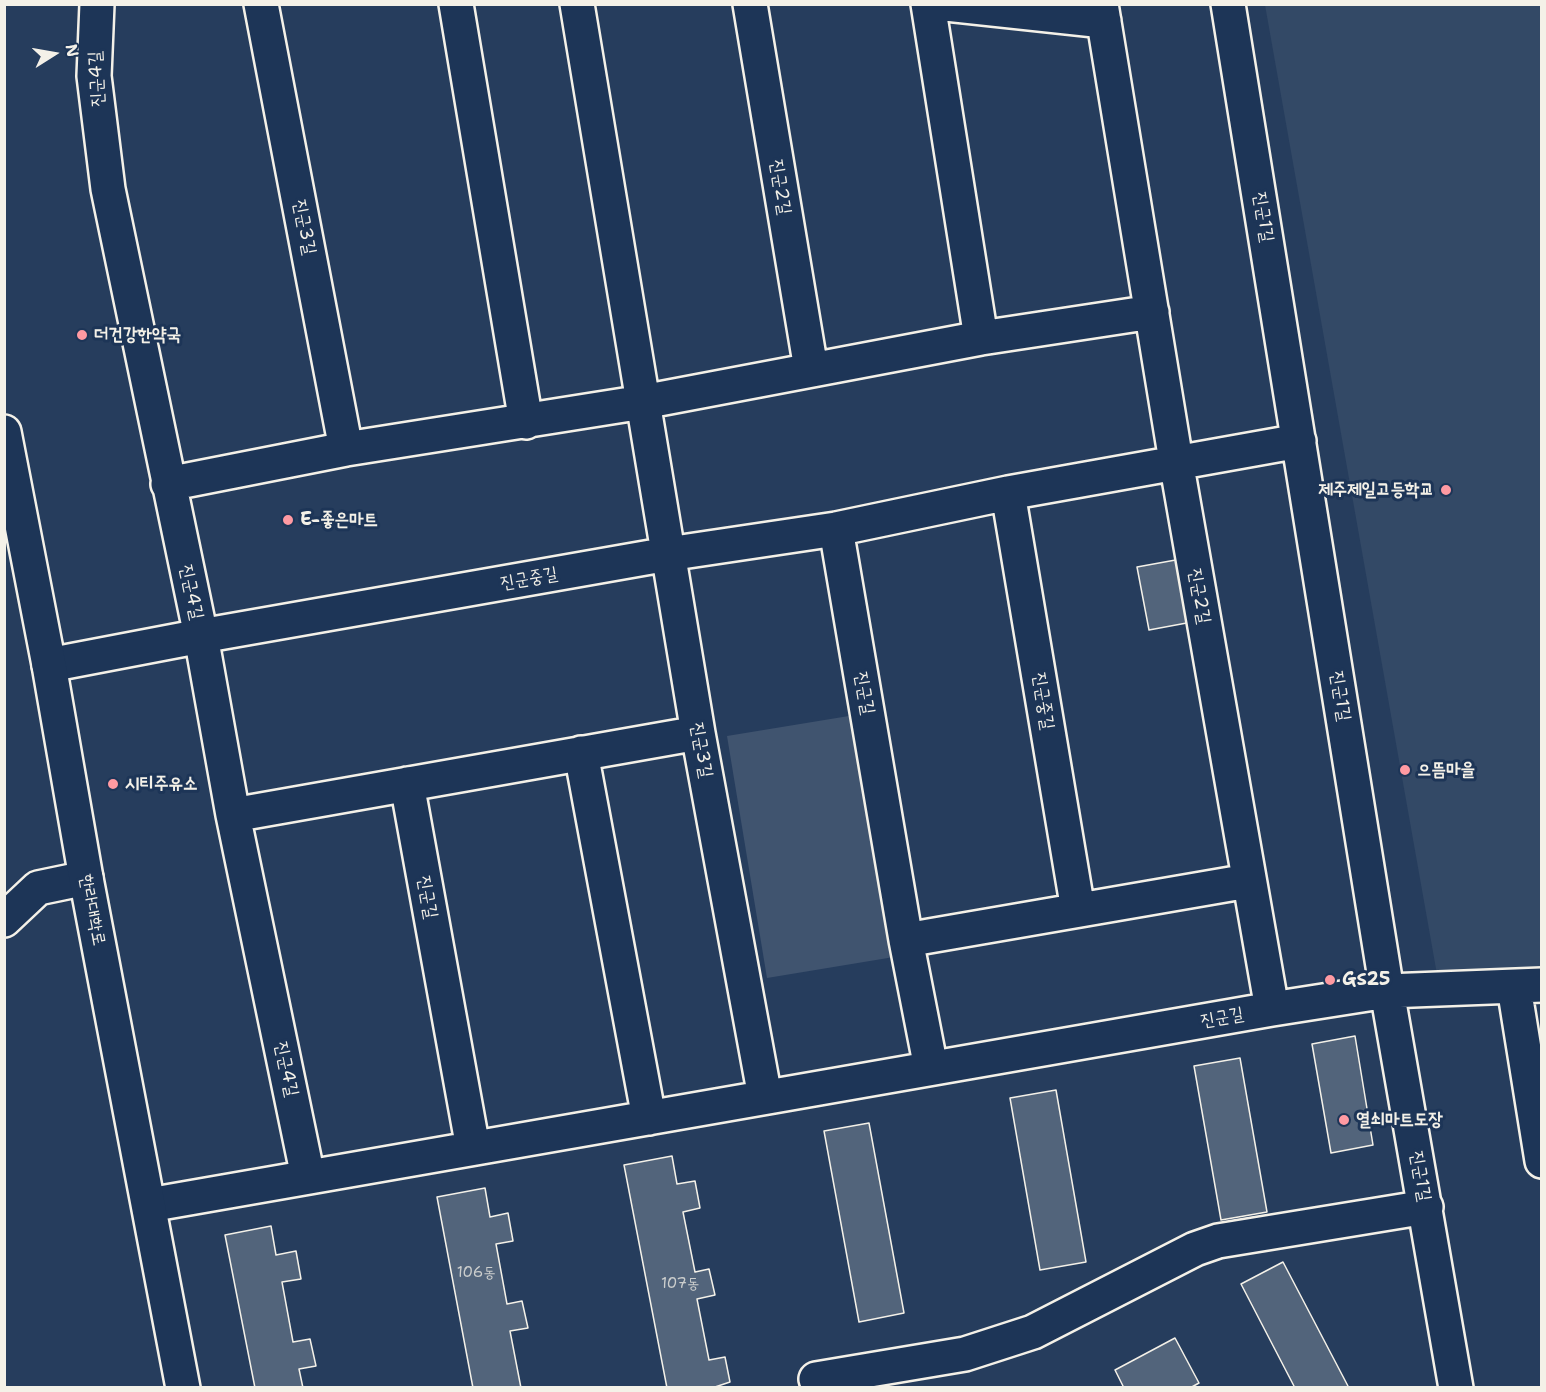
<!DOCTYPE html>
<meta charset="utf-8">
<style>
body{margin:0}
#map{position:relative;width:1546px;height:1392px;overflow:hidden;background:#263d5d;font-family:"Shantell Sans",sans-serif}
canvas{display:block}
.frame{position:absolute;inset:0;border:6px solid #f4f1e8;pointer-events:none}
.north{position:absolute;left:24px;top:24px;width:60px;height:60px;-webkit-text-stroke:4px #1d3557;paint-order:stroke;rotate:79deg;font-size:16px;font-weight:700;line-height:24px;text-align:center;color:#f4f1e8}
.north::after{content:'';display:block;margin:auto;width:21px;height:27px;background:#f4f1e8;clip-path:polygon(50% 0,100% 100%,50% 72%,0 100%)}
</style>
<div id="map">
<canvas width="1546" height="1392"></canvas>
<div class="frame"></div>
<div class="north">N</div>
</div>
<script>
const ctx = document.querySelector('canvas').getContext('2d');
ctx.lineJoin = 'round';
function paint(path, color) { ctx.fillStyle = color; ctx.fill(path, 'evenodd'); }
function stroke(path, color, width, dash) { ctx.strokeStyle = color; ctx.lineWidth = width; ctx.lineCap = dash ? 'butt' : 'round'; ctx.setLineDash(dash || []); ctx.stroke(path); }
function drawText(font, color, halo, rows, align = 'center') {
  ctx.font = font + ' "Shantell Sans","Poor Story",sans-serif'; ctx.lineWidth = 6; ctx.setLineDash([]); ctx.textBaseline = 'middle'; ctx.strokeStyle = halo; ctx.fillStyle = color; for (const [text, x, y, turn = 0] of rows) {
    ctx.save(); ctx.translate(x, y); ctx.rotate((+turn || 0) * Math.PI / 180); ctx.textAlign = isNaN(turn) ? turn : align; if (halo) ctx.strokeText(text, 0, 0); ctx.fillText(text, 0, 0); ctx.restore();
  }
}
const built = new Path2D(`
 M1265 5H1541V976L1438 980Z`);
const green = new Path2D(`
 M855 715 894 957 767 978 727 736Z`);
const building = new Path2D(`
 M1181 559 1192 622 1149 630 1137 567Z
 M1355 1036 1373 1145 1331 1153 1312 1044Z
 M1240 1058 1267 1212 1221 1220 1194 1066Z
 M1056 1090 1086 1262 1040 1270 1010 1098Z
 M869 1123 904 1313 859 1322 824 1131Z
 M672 1156 677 1184 695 1181 700 1208 683 1212 695 1272 709 1269 715 1295 697 1299 709 1360 725 1357 730 1382 712 1388H667L624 1165Z
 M485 1188 490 1217 508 1213 513 1241 496 1244 507 1304 522 1301 528 1328 510 1331 521 1388H473L437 1197Z
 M271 1226 276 1255 296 1251 301 1279 282 1282 293 1342 310 1339 316 1366 299 1369 303 1388H255L225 1235Z
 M1283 1262 1349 1388H1295L1241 1284Z
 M1175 1338 1199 1383 1190 1388H1124L1115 1370Z`);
const minor = new Path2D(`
 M97 4 94 76 108 189 201 636 233 815 308 1177
 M261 4 346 449
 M456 4 526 422
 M577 4 698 733 765 1097
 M750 4 811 369
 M928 4 981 338
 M946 4 1104 21
 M1101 4 1176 461 1272 1009
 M1228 4 1387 991 1456 1388
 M168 484 346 449 643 402 981 338 1152 312
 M1008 493 1078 910
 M836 529 906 940 931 1068
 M49 665 201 636 668 554 836 529 1008 493 1299 441
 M581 753 649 1118
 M407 784 473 1148
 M233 815 698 733
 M4 920 38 888 86 878
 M906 940 1248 881
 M1514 987 1542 1161
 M149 1205 1272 1009 1387 991 1542 985
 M816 1379 965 1354 1033 1332 1195 1249 1218 1241 1426 1207`);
const major = new Path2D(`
 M4 432 49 665 86 878 183 1388`);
const markers = [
 [82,335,6,"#ff9aa2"],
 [1446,490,6,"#ff9aa2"],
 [288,520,6,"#ff9aa2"],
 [1405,770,6,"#ff9aa2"],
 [113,784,6,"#ff9aa2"],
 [1330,980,6,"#ff9aa2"],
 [1344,1120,6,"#ff9aa2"]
];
const numberNames = [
 ["106동",476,1273],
 ["107동",680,1284]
];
const streetNames = [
 ["진군4길",97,79,-93],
 ["진군2길",780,187,81],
 ["진군1길",1263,217,81],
 ["진군3길",304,227,79],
 ["진군중길",529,579,-10],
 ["진군4길",191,592,78],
 ["진군2길",1199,596,80],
 ["진군길",864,693,80],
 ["진군1길",1340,696,81],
 ["진군중길",1043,701,81],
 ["진군3길",701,750,80],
 ["진군길",427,897,80],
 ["한라대학로",92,910,79],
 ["진군길",1222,1018,-10],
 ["진군4길",286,1069,78],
 ["진군1길",1420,1176,80]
];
const poiNames = [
 ["더건강한약국",94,335],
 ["제주제일고등학교",1434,490,"right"],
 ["E-좋은마트",300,520],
 ["으뜸마을",1417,770],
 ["시티주유소",125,784],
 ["GS25",1342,980],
 ["열쇠마트도장",1356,1120]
];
paint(built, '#334966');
paint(green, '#40546f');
paint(building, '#52647b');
stroke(building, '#f4f1e8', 1.5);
stroke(minor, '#f4f1e8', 38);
stroke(major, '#f4f1e8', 38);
stroke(minor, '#1d3557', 33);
stroke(major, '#1d3557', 33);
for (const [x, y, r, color] of markers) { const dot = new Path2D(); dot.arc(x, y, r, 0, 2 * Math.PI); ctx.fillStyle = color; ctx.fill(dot); stroke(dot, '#1d3557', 2); }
drawText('15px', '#cccecd', null, numberNames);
drawText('18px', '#f4f1e8', '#1d3557', streetNames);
drawText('bold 18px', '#f4f1e8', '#1d3557', poiNames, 'left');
</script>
